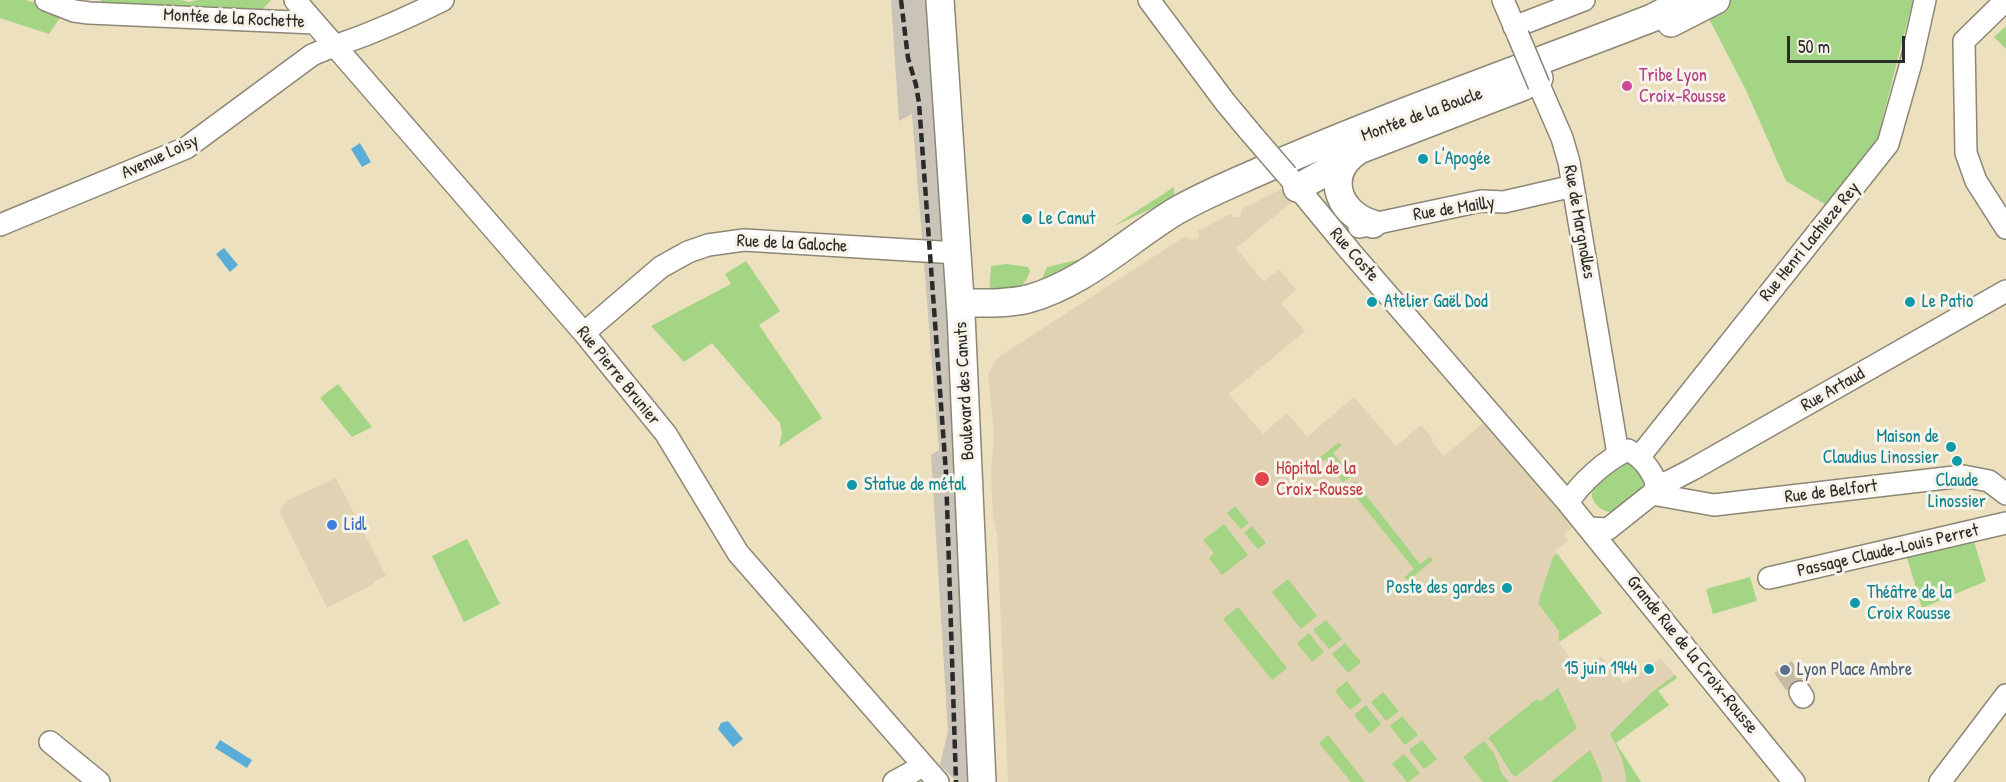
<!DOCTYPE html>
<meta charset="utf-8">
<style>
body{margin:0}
#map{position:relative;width:2006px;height:782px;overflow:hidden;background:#ece0bf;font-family:"Patrick Hand",sans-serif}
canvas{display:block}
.scale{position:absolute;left:1787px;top:36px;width:118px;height:27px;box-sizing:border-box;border:3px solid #2b2b2b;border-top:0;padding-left:8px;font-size:18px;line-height:21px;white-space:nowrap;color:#2b2b2b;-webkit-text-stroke:4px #f7f3e8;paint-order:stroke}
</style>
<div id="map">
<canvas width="2006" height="782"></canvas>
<div class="scale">50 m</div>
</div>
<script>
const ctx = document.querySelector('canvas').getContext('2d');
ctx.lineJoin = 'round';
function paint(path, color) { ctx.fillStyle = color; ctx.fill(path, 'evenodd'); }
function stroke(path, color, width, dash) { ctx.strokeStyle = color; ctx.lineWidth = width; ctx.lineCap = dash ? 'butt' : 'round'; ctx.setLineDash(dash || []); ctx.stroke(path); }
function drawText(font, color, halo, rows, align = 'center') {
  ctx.font = font + ' "Patrick Hand",sans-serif'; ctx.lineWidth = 6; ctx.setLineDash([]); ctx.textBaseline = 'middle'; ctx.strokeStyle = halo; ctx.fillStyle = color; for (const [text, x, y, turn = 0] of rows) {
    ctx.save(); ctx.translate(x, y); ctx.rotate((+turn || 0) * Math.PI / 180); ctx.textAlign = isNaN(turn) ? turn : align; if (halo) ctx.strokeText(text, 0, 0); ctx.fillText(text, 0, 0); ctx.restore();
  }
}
const built = new Path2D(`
 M1283 188 1293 201 1236 248 1264 282 1279 269 1296 290 1281 303 1305 331 1229 394 1263 434 1287 413 1307 437 1354 397 1396 446 1421 425 1433 439 1431 441 1444 456 1483 423 1573 527 1564 535 1568 541 1555 550 1602 613 1559 642 1578 671 1601 656 1624 684 1661 658 1677 678 1658 691 1669 705 1616 743 1641 782H1008L997 533 993 518 991 472 994 435 988 374 997 358 1181 239 1186 236 1191 240 1196 239 1199 236 1198 231 1230 214 1233 217H1239L1242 213V209Z
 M336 478 386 576 373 582 374 584 327 608 280 513 282 507 286 501Z`);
const industrial = new Path2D(`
 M891 0H930L946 240 969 782H957L940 765 948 731 931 455 939 450 912 114 899 121Z`);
const green = new Path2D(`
 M0 0H26L63 13 49 34 0 18Z
 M100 0H181L189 2 198 0H271L260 12 102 2Z
 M1731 0H1913L1876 144 1828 206 1786 181 1746 90 1708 17Z
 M2006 26V49L1994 37Z
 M1174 187V198L1112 227Z
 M1086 258 1040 284 1047 267Z
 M746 261 780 311 759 325 822 418 779 447 782 433 780 423 712 343 684 362 651 326 731 284 725 274Z
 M1007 264 1028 267 1030 271C1022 294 1010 291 989 294L991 266Z
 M338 384 372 427 352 437 320 398Z
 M1338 443 1342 445 1333 453 1352 476 1343 482 1325 459 1316 466 1313 463Z
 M1624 462C1631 463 1635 464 1639 471 1649 489 1639 494 1625 504 1621 506 1617 511 1613 512 1609 513 1603 510 1600 508 1577 489 1610 471 1624 462Z
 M1355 481 1420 564 1430 557 1433 560 1409 580 1404 578 1414 569 1348 487Z
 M1235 506 1249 523 1241 529 1227 513Z
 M1224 524 1248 555 1222 575 1209 558 1214 553 1203 540Z
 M1252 526 1266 543 1258 549 1244 533Z
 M1972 535 1986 581 1922 608 1905 551Z
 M467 539 500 604 464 622 432 556Z
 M1557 554 1602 613 1559 642V631L1538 603 1553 557Z
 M1750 577 1757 601 1713 614 1706 589Z
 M1288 579 1317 616 1301 629 1272 592Z
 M1238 607 1287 668 1272 680 1223 619Z
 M1326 620 1342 639 1329 649 1313 630Z
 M1309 633 1324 652 1312 662 1297 643Z
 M1345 643 1361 662 1348 673 1332 654Z
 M1675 675 1677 678 1658 691 1669 705 1616 743 1641 782H1626C1626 765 1618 749 1610 734L1652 692Z
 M1347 681 1362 701 1350 710 1335 691Z
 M1558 688 1577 728 1515 777C1504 765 1500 751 1488 738L1537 699 1540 702Z
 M1383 692 1399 711 1386 721 1371 702Z
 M1366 705 1381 724 1370 734 1354 715Z
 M1402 716 1418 735 1405 745 1390 726Z
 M1328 735 1365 782H1351L1319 743Z
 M1422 740 1437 759 1424 769 1409 750Z
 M1484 741 1494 753 1502 774 1509 782H1483L1463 757Z
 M1590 750 1601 774 1602 782H1551Z
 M1404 754 1420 773 1409 782H1407L1392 764Z`);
const water = new Path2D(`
 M360 143 371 162 362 167 351 149Z
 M224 248 238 265 230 272 216 254Z
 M728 721 743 739 733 747 718 729 721 723Z
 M220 740 252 760 247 768 215 748Z`);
const minorTunnel = new Path2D(`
 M1783 667 1800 692`);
const minor = new Path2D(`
 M46 0 74 11 89 13 315 23
 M295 0 584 333 666 434 738 553 938 782
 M1149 0 1225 102 1250 132
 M1503 0 1518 35
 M2006 0 1964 41 1966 153 1976 181 2006 228
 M1514 27 1584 0
 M1539 85 1562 138 1569 162 1618 454
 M1289 177 1350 251 1568 503 1794 782
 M0 225 186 148 312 55C331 46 351 41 370 33 395 23 419 12 443 0
 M1359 227 1481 201 1504 202 1573 186
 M584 333 661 267 688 252 708 245 744 240 957 253
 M1640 456 1888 144 1911 63 1925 0
 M1657 485 1670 481 1693 469 2006 291
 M1652 494 1714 505 1963 476 1989 481 2006 494
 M1568 503C1580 483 1607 459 1628 450 1643 458 1651 469 1657 485L1652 494 1608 529 1590 528
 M1769 578 2006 523
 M1800 692 1803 697
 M50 742 99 782
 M894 782 923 766
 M1940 782 2006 695`);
const major = new Path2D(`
 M940 0 961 314 982 782
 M1671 23 1716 0
 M1297 188 1346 161
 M1373 224C1336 213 1324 172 1359 150L1522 87 1539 78
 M960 303C983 303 1006 304 1028 299 1084 284 1128 240 1176 211 1202 196 1231 184 1258 172 1387 115 1521 69 1652 18L1687 0`);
const rail = new Path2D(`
 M901 0 908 58 916 85 919 103 946 473 956 782`);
const minorBridge = new Path2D(`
 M1518 35 1539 85
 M1250 132 1287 175`);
const markers = [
 [1627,86,6,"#d1479c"],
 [1423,159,6,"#0f9aa8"],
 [1027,219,6,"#0f9aa8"],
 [1372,302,6,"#0f9aa8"],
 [1910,302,6,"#0f9aa8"],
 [1951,447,6,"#0f9aa8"],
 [1957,461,6,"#0f9aa8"],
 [1262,479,8,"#e0444e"],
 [852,485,6,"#0f9aa8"],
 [332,525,6,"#3f7fe0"],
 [1507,588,6,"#0f9aa8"],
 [1855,603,6,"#0f9aa8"],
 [1649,669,6,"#0f9aa8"],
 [1785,670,6,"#5c6f8a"]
];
const streetNames = [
 ["Montée de la Rochette",234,19,3],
 ["Montée de la Boucle",1422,115,-20],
 ["Avenue Loisy",160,157,-25],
 ["Rue de Mailly",1454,209,-9],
 ["Rue de Margnolles",1579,222,80],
 ["Rue Henri Lachieze Rey",1810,242,-51],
 ["Rue de la Galoche",792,244,3],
 ["Rue Coste",1354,255,49],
 ["Rue Pierre Brunier",618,376,51],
 ["Rue Artaud",1833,390,-30],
 ["Boulevard des Canuts",965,391,-93],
 ["Rue de Belfort",1831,492,-7],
 ["Passage Claude-Louis Perret",1888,551,-13],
 ["Grande Rue de la Croix-Rousse",1692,655,51]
];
const hotelNames = [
 ["Tribe Lyon",1639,76],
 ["Croix-Rousse",1639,97]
];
const cultureNames = [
 ["L'Apogée",1435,159],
 ["Le Canut",1039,219],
 ["Atelier Gaël Dod",1384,302],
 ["Le Patio",1922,302],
 ["Maison de",1939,437,"right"],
 ["Claudius Linossier",1939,458,"right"],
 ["Claude",1957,481,"center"],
 ["Linossier",1957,502,"center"],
 ["Statue de métal",864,485],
 ["Poste des gardes",1495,588,"right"],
 ["Théâtre de la",1867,593],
 ["Croix Rousse",1867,614],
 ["15 juin 1944",1637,669,"right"]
];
const healthNames = [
 ["Hôpital de la",1276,469],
 ["Croix-Rousse",1276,490]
];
const shopNames = [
 ["Lidl",344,525]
];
const serviceNames = [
 ["Lyon Place Ambre",1797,670]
];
paint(built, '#e1d2b4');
paint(industrial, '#c9c3b8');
paint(green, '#a3d584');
paint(water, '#5aadd6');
stroke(minorTunnel, '#c5bca1', 21, [21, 10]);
stroke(minor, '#8c8675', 24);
stroke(major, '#8c8675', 30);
stroke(minor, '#fff', 21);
stroke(major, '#fff', 27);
stroke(rail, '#2b2b2b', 4.5, [9, 4.5]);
stroke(minorBridge, '#8c8675', 24, []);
stroke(minorBridge, '#fff', 21);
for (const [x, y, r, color] of markers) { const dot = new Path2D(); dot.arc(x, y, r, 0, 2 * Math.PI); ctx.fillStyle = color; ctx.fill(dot); stroke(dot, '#f7f3e8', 2); }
drawText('18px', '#2b2b2b', '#f7f3e8', streetNames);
drawText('18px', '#b23c85', '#f7f3e8', hotelNames, 'left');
drawText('18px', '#0d838f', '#f7f3e8', cultureNames, 'left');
drawText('18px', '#be3a42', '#f7f3e8', healthNames, 'left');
drawText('18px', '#366cbe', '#f7f3e8', shopNames, 'left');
drawText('18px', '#4e5e75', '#f7f3e8', serviceNames, 'left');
</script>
